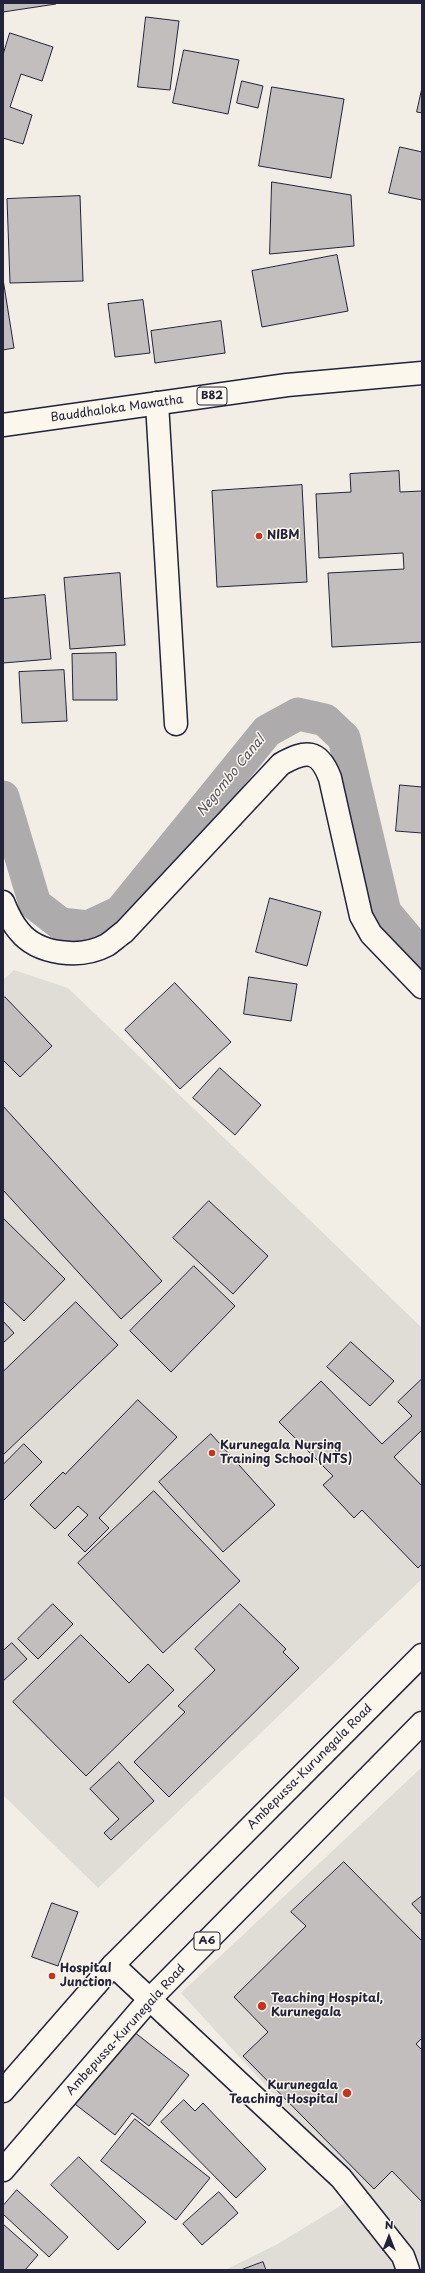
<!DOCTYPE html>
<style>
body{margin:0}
#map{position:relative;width:425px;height:2273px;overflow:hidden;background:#f2eee5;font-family:"Playpen Sans",sans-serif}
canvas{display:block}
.frame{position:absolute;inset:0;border:4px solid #22223b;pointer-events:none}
.north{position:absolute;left:369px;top:2217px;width:40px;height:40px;-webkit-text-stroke:3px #fbf7ec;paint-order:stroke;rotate:0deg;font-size:11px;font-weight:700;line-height:16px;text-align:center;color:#22223b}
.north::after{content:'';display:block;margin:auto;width:14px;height:18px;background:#22223b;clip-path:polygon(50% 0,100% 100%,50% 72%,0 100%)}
</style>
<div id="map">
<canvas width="425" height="2273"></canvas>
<div class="frame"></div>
<div class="north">N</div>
</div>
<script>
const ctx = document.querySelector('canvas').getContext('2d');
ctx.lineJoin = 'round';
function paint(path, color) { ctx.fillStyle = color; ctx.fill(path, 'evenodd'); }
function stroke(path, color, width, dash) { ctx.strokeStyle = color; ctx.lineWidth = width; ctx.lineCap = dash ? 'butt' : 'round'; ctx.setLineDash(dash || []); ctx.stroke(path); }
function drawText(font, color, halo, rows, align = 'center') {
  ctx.font = font + ' "Playpen Sans",sans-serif'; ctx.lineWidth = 3; ctx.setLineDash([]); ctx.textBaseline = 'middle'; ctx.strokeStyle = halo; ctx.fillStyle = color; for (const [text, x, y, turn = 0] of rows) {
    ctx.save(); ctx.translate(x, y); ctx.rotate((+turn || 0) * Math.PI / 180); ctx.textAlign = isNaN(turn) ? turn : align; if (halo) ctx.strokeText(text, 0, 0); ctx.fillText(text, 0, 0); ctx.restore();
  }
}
const built = new Path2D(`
 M14 970 68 988 422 1328V1579L98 1888 3 1795V980Z
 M422 1767V2270H225L276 2245 363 2192 181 1993Z`);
const canal = new Path2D(`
 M3 797 35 904 61 924 88 927 120 912 267 731 298 714 325 720 344 738 385 912 422 956`);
const building = new Path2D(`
 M3 3H56V4L3 12Z
 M146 17 179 21 170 90 138 87Z
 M10 33 53 47 42 81 21 74 10 107 32 115 23 144 3 138V55Z
 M184 50 239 60 228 114 173 103Z
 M242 81 263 86 258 108 237 103Z
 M272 87 344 99 331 178 259 166Z
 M422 88V113L417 112Z
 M400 147 422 152V200L389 193Z
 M272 182 351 195 354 246 270 254Z
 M80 196 83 281 10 283 7 199Z
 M337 255 348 311 262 327 252 271Z
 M3 279 14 348 3 350Z
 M143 300 150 353 115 357 108 304Z
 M221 321 225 353 155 363 151 331Z
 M399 471 400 492 422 491V642L332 647 328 573 404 569 403 553 319 558 316 494 351 492 350 474Z
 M302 485 307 582 217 587 212 491Z
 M120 573 125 645 70 649 64 578Z
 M45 595 51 659 3 663V599Z
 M116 653 117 700H73L72 654Z
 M64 670 67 721 22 723 19 672Z
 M400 785 422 787V833L396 831Z
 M270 898 321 912 307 966 256 952Z
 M249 977 297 984 291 1021 244 1014Z
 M175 983 231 1042 180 1089 125 1030Z
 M5 997 52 1046 20 1077 3 1060V999Z
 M220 1068 261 1105 235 1135 193 1098Z
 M3 1106 162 1281 121 1319 3 1190Z
 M209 1201 268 1256 233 1294 173 1238Z
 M3 1218 65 1279 24 1321 3 1301Z
 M194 1266 235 1306 171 1372 130 1331Z
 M76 1302 118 1345 3 1455V1372Z
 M3 1321 14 1333 3 1343Z
 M351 1342 394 1381 370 1406 327 1367Z
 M422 1379V1430L394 1457 422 1486V1564L418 1568 362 1510 354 1518 323 1485 333 1476 279 1422 321 1381 382 1444 412 1416 398 1402Z
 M138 1400 177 1437 99 1518 109 1528 85 1552 68 1535 88 1515 78 1506 55 1529 30 1505 63 1472 65 1474Z
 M211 1434 275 1505 223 1552 159 1482Z
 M24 1444 42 1462 3 1501V1465Z
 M154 1491 240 1581 163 1653 78 1563Z
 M53 1604 73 1624 38 1659 18 1639Z
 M240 1604 286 1649 283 1652 299 1668 169 1797 134 1762 185 1712 178 1706 215 1670 195 1649Z
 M81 1635 129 1683 148 1664 174 1690 86 1776 13 1702Z
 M12 1643 27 1659 3 1681V1651Z
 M119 1762 154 1801 111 1840 104 1833 119 1819 90 1789Z
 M344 1862 422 1941V2038L416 2044 422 2050V2202L392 2171 374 2189 243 2056 268 2032 234 1997 306 1926 291 1912Z
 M422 1896V1915L412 1904Z
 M52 1903 78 1912 58 1966 32 1957Z
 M129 2028 189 2075 149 2126 132 2113 115 2135 71 2101Z
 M184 2100 195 2111 203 2103 266 2169 236 2198 161 2122Z
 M135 2119 210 2178 176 2220 101 2161Z
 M79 2157 146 2222 118 2250 51 2185Z
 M17 2190 68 2237 49 2257 3 2214V2206Z
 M219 2192 238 2213 202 2245 183 2224Z
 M3 2224 38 2255 25 2270H3Z
 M263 2262 266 2270H241Z`);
const minor = new Path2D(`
 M157 403 176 724
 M3 902C7 912 12 923 19 931 38 955 81 959 107 945 113 941 118 936 124 932L281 764C306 750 319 749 330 778L361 916 371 934 422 987
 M113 1965 341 2178 403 2256 408 2270`);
const major = new Path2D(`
 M3 425 287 385 422 373`);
const highway = new Path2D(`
 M3 2091 113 1965 422 1655
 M3 2170 149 2000 422 1723`);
const markers = [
 [259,536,4,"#c8321e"],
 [212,1453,4,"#c8321e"],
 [52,1976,4,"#c8321e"],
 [262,2006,5,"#c8321e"],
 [347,2093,5,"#c8321e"]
];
const shields = [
 [212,396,30],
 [207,1941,26]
];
const shieldNames = [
 ["B82",212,396],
 ["A6",207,1941]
];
const streetNames = [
 ["Bauddhaloka Mawatha",117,409,-8],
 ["Ambepussa-Kurunegala Road",310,1767,-45],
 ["Ambepussa-Kurunegala Road",126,2030,-48]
];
const poiNames = [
 ["NIBM",267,536],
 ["Kurunegala Nursing",220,1446],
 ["Training School (NTS)",220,1460],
 ["Hospital",60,1969],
 ["Junction",60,1983],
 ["Teaching Hospital,",271,1999],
 ["Kurunegala",271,2013],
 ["Kurunegala",338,2086,"right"],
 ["Teaching Hospital",338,2100,"right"]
];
const waterNames = [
 ["Negombo Canal",231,776,-51]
];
paint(built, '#e0dcd6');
stroke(canal, '#aeabad', 33);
paint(building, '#c2bebe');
stroke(building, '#22223b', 1);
stroke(minor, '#22223b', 25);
stroke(major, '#22223b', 25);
stroke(highway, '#22223b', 25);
stroke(minor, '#fbf7ec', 22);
stroke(major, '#fbf7ec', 22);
stroke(highway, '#fbf7ec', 22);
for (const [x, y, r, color] of markers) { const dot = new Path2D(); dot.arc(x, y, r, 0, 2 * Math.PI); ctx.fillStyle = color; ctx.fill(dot); stroke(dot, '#fbf7ec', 1.5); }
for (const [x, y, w] of shields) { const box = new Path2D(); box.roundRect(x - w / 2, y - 9, w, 18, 3); ctx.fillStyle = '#fbf7ec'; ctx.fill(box); stroke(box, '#22223b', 1); }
drawText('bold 11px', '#22223b', null, shieldNames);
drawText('12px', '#22223b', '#fbf7ec', streetNames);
drawText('bold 12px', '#22223b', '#fbf7ec', poiNames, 'left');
drawText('italic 13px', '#535263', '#fbf7ec', waterNames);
</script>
